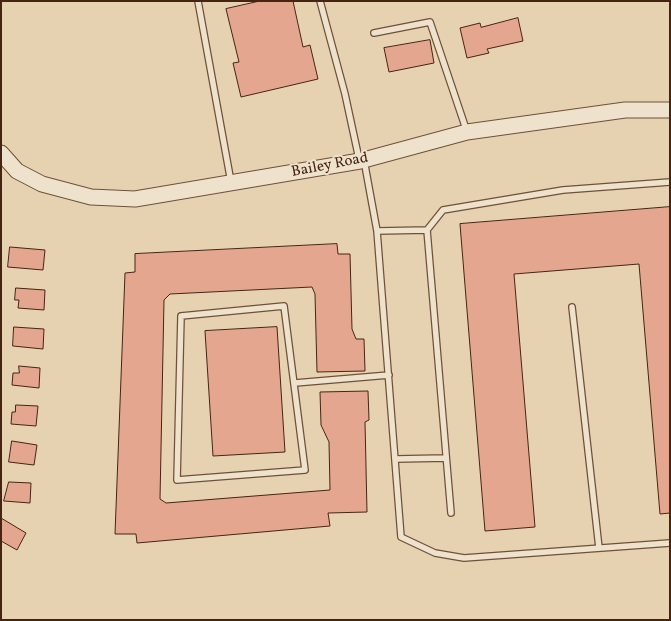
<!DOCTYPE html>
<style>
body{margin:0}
#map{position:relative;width:671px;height:621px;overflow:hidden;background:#e6d2b0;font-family:Vollkorn,serif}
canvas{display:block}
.frame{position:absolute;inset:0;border:2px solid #462414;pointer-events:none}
</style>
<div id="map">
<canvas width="671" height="621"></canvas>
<div class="frame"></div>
</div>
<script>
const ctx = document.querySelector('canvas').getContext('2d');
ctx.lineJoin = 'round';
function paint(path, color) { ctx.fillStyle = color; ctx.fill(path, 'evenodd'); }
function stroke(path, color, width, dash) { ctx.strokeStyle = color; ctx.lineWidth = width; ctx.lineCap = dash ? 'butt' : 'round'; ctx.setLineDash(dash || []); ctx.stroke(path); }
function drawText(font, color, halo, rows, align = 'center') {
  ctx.font = font + ' Vollkorn,serif'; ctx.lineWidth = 4; ctx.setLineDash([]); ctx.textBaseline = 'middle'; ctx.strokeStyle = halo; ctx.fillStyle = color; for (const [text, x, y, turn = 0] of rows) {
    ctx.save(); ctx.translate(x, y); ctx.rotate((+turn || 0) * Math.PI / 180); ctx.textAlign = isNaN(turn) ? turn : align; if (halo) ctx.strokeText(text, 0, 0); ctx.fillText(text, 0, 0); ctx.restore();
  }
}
const building = new Path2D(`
 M260 1H293L303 47 310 45 318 79 241 97 233 63 239 62 226 9Z
 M518 18 523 41 487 49 489 53 467 58 460 28 480 23 481 27Z
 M430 40 434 63 389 72 384 48Z
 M670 207V513L660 514 639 264 514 274 535 527 485 531 460 224Z
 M337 244 338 254H350L352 329 356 339H364L365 371 317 372 315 294 312 287 170 294 164 300 160 499 166 503 330 490 329 442 321 425 320 392 368 391 369 420 365 422 367 512 328 513 330 526 137 543 136 534H115L125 273 135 272V254Z
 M10 247 45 250 43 270 8 267Z
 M16 288 45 290 44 310 18 308 19 300H15Z
 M14 327 44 329 43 349 13 346Z
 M277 327 285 452 213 456 205 331Z
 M19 366 40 368 39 388 12 385 13 373H19Z
 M16 405 38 406 36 426 11 424 12 412H15Z
 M12 441 37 445 34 465 9 462Z
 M9 482 31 483 30 503 4 501Z
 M1 518 26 533 17 550 1 541Z`);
const service = new Path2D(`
 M198 1 231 182
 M320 1 345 94 359 159
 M374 33 430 22 467 132
 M364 160 377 231 401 537 435 553 464 558 670 543
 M427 230 443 210 563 190 670 182
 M377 231 427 230 451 513
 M284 306 305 470 177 480 181 316Z
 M572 307 599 548
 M295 383 389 375
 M396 459 446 458`);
const tertiary = new Path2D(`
 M1 153 17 171 42 184 91 197 135 199 360 161 467 132 625 110H670`);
const streetNames = [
 ["Bailey Road",330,166,-11]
];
paint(building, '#e4a68f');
stroke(building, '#462414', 1);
stroke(service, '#6e503b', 8);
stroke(tertiary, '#6e503b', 17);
stroke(service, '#efe2cc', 5.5);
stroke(tertiary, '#efe2cc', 15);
drawText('15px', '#462414', '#efe2cc', streetNames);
</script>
